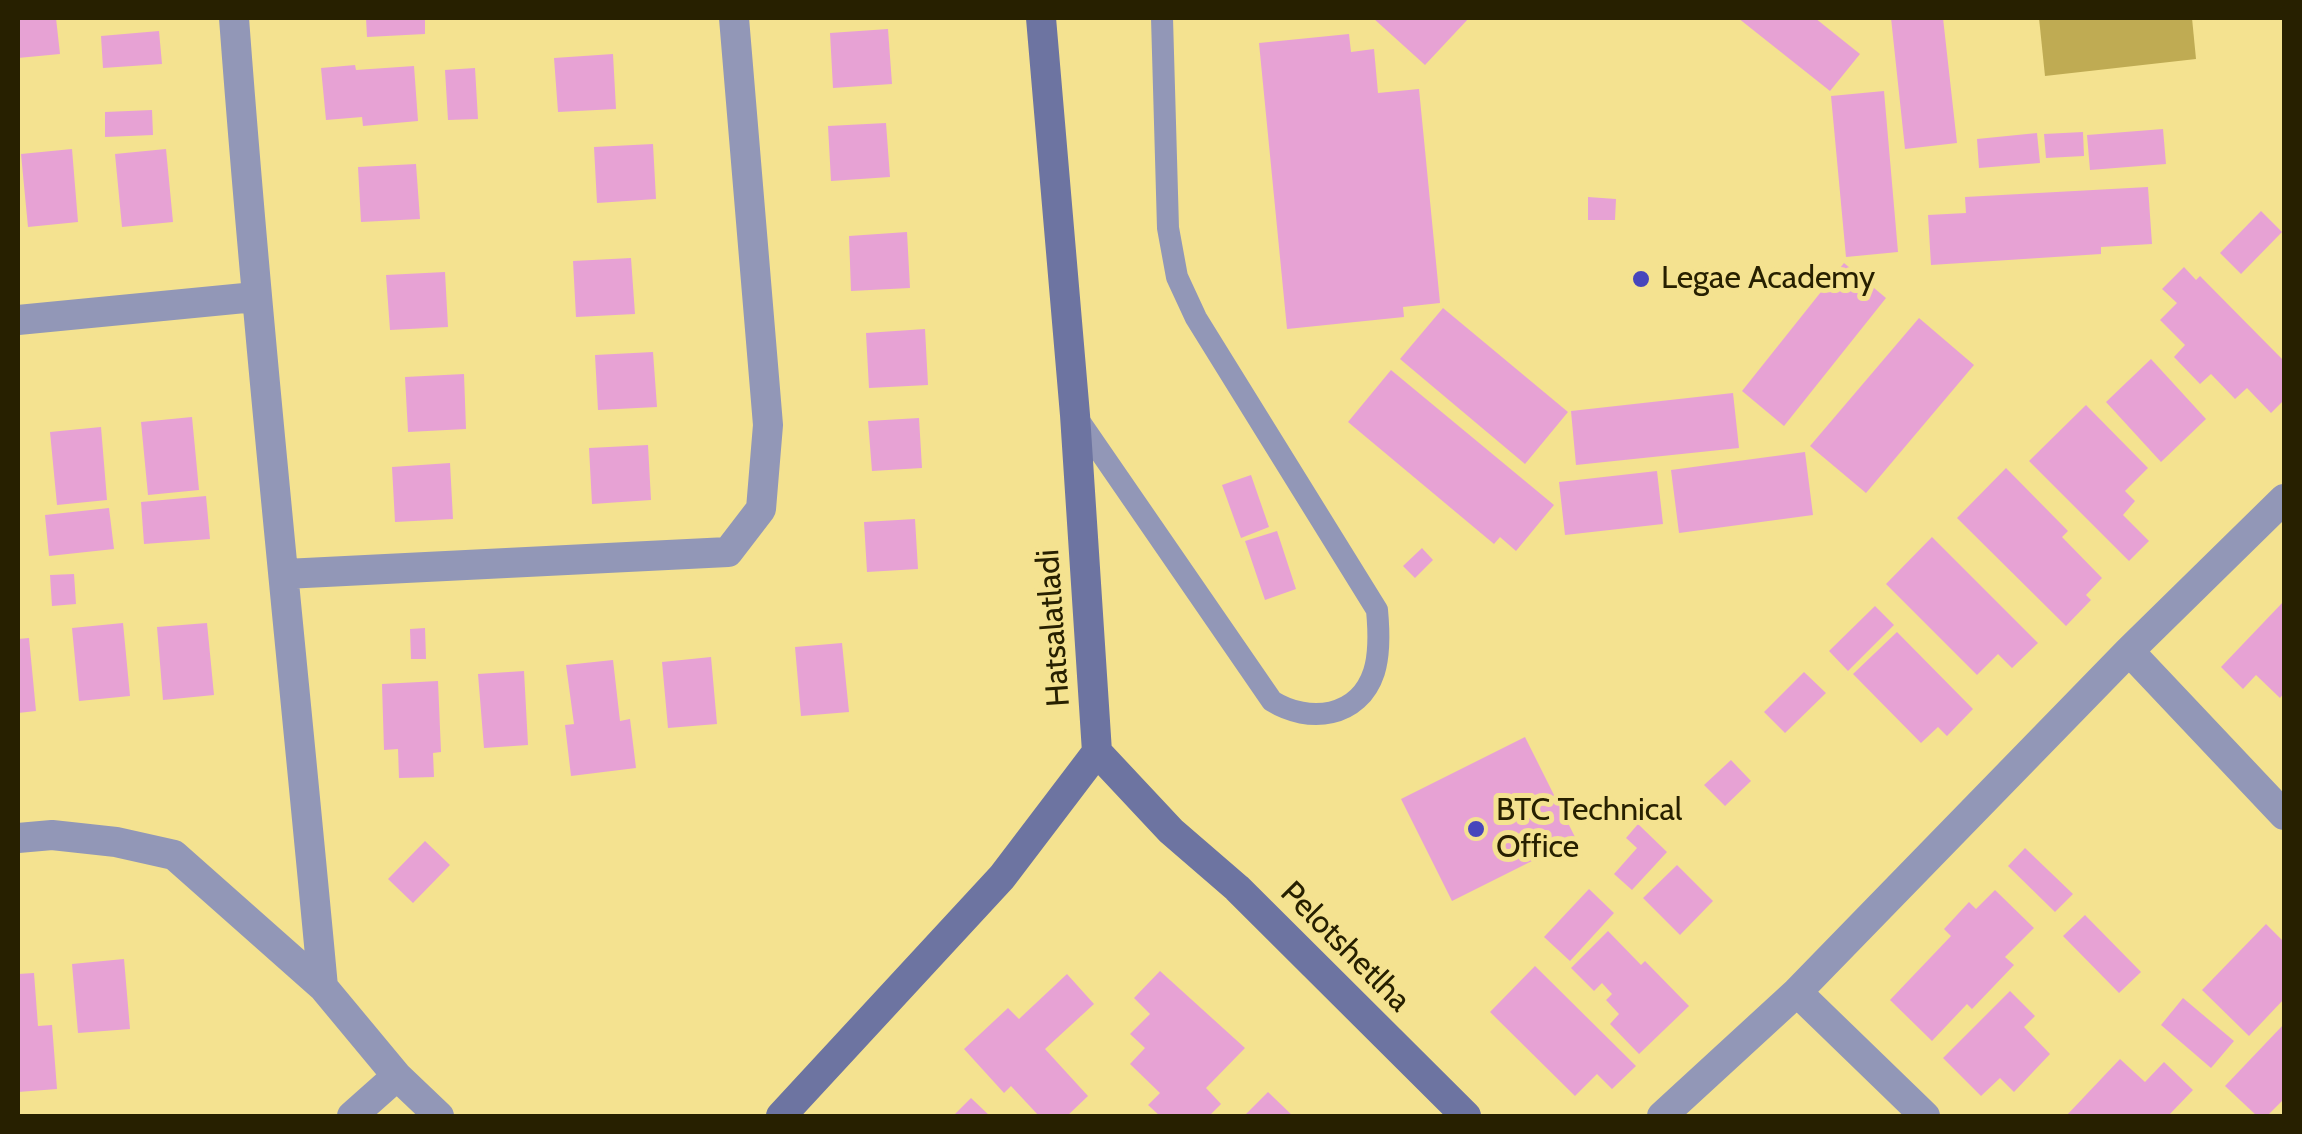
<!DOCTYPE html>
<style>
body{margin:0}
#map{position:relative;width:2302px;height:1134px;overflow:hidden;background:#f4e290;font-family:Cabin,sans-serif}
canvas{display:block}
.frame{position:absolute;inset:0;border:20px solid #272000;pointer-events:none}
</style>
<div id="map">
<canvas width="2302" height="1134"></canvas>
<div class="frame"></div>
</div>
<script>
const ctx = document.querySelector('canvas').getContext('2d');
ctx.lineJoin = 'round';
function paint(path, color) { ctx.fillStyle = color; ctx.fill(path, 'evenodd'); }
function stroke(path, color, width, dash) { ctx.strokeStyle = color; ctx.lineWidth = width; ctx.lineCap = dash ? 'butt' : 'round'; ctx.setLineDash(dash || []); ctx.stroke(path); }
function drawText(font, color, halo, rows, align = 'center') {
  ctx.font = font + ' Cabin,sans-serif'; ctx.lineWidth = 10; ctx.setLineDash([]); ctx.textBaseline = 'middle'; ctx.strokeStyle = halo; ctx.fillStyle = color; for (const [text, x, y, turn = 0] of rows) {
    ctx.save(); ctx.translate(x, y); ctx.rotate((+turn || 0) * Math.PI / 180); ctx.textAlign = isNaN(turn) ? turn : align; if (halo) ctx.strokeText(text, 0, 0); ctx.fillText(text, 0, 0); ctx.restore();
  }
}
const water = new Path2D(`
 M2039 18H2192L2196 59 2045 76Z`);
const building = new Path2D(`
 M18 18H56L60 54 18 58Z
 M366 18H425V34L367 37Z
 M1373 18H1469L1425 65Z
 M1738 18H1815L1860 54 1830 91Z
 M1891 18H1943L1957 143 1905 149Z
 M888 29 892 84 833 88 830 33Z
 M159 31 162 64 103 68 101 36Z
 M1349 34 1351 52 1374 49 1378 93 1419 89 1440 303 1403 307 1404 317 1287 329 1259 43Z
 M613 54 616 109 558 112 554 58Z
 M355 65 356 70 414 66 418 121 363 126 362 117 326 120 321 68Z
 M475 68 478 119 448 120 445 70Z
 M1884 91 1898 252 1846 257 1831 96Z
 M152 110 153 135 105 137V112Z
 M886 123 890 177 831 181 828 126Z
 M2163 129 2166 164 2090 170 2087 135Z
 M2083 132 2084 156 2046 158 2044 134Z
 M2037 133 2040 163 1979 168 1977 139Z
 M653 144 656 199 597 203 594 147Z
 M72 149 78 222 28 227 21 154Z
 M166 149 173 222 122 227 115 154Z
 M416 164 420 219 361 222 358 167Z
 M2148 187 2152 244 2101 247V254L1931 265 1928 215 1966 213 1965 197Z
 M1588 197 1616 199 1615 220H1588Z
 M2261 211 2282 232 2241 274 2220 253Z
 M907 232 910 288 851 291 849 236Z
 M631 258 635 314 576 317 573 261Z
 M1844 263 1886 298 1784 426 1742 391Z
 M2184 267 2196 280 2200 276 2284 361V400L2271 413 2247 388 2235 399 2211 374 2200 384 2174 357 2185 345 2160 320 2177 303 2162 289Z
 M445 272 448 327 390 330 386 275Z
 M1443 308 1568 412 1525 464 1400 359Z
 M1919 318 1974 365 1866 493 1810 446Z
 M925 329 928 385 869 388 866 333Z
 M653 352 657 407 598 410 595 355Z
 M2151 359 2206 419 2161 462 2106 402Z
 M1391 370 1554 505 1516 551 1500 537 1494 544 1348 422Z
 M464 374 466 429 408 432 405 377Z
 M1733 393 1739 448 1576 465 1571 411Z
 M2086 405 2148 468 2125 491 2135 501 2123 515 2149 541 2129 561 2029 461Z
 M192 417 199 490 148 495 141 422Z
 M919 418 922 468 872 471 868 421Z
 M101 427 107 500 57 505 50 432Z
 M648 445 651 500 592 504 589 448Z
 M1805 452 1813 515 1679 533 1671 470Z
 M450 463 453 519 395 522 392 467Z
 M2006 468 2068 531 2062 537 2102 578 2086 595 2091 600 2066 626 1957 518Z
 M1657 471 1663 524 1565 535 1559 482Z
 M1251 475 1269 527 1241 538 1222 485Z
 M206 496 210 539 144 544 141 502Z
 M109 508 114 549 49 556 45 515Z
 M915 519 918 569 867 572 864 522Z
 M1277 531 1296 589 1265 600 1245 541Z
 M1932 537 2038 643 2012 668 1998 654 1977 675 1886 584Z
 M1422 548 1433 560 1415 578 1403 566Z
 M74 574 76 604 52 606 50 575Z
 M2284 601V693L2280 698 2256 675 2243 689 2221 667Z
 M1875 606 1894 625 1848 671 1829 651Z
 M123 623 130 696 79 701 72 628Z
 M207 623 214 695 163 700 157 627Z
 M425 628 426 659H411L410 629Z
 M1897 632 1973 709 1947 736 1938 727 1921 743 1853 674Z
 M29 638 36 711 18 713V639Z
 M842 643 849 712 801 716 795 647Z
 M711 657 717 724 668 728 662 662Z
 M613 660 620 721 630 719 636 768 571 776 565 725 574 724 566 665Z
 M524 671 528 745 484 748 478 674Z
 M1804 672 1826 693 1785 733 1764 712Z
 M438 681 441 752 433 753 434 777 399 778 398 749 384 750 382 684Z
 M1525 737 1576 839 1452 901 1401 799Z
 M1731 760 1751 781 1725 806 1704 785Z
 M1638 824 1667 852 1632 890 1614 874 1637 848 1626 838Z
 M425 841 450 865 413 903 388 879Z
 M2025 848 2073 894 2055 912 2008 866Z
 M1677 865 1713 901 1680 935 1643 898Z
 M1589 889 1614 913 1570 961 1544 937Z
 M1995 890 2034 928 2005 957 2014 965 1972 1009 1967 1004 1932 1041 1890 1000 1951 936 1944 929 1969 902 1976 909Z
 M2085 915 2141 972 2119 993 2063 936Z
 M2266 924 2284 942V999L2249 1036 2202 990Z
 M1608 931 1641 965 1645 961 1689 1006 1639 1054 1610 1024 1619 1014 1606 1000 1612 994 1602 983 1594 991 1571 968Z
 M124 959 130 1029 78 1033 72 964Z
 M1535 966 1636 1066 1612 1089 1597 1074 1575 1096 1490 1012Z
 M1160 971 1245 1048 1206 1088 1221 1104 1209 1116H1160L1148 1105 1160 1093 1130 1064 1145 1048 1130 1034 1150 1014 1134 998Z
 M34 973 38 1026 52 1025 57 1089 18 1092V974Z
 M1067 974 1094 1004 1045 1049 1088 1096 1067 1116H1039L1011 1086 1004 1093 964 1049 1008 1008 1019 1019Z
 M2010 991 2035 1016 2024 1027 2050 1054 2014 1092 2000 1078 1981 1096 1943 1058Z
 M2183 998 2234 1041 2211 1068 2161 1025Z
 M2284 1024V1099L2267 1116H2257L2225 1086Z
 M2120 1059 2145 1082 2164 1062 2193 1090 2168 1116H2066Z
 M1268 1092 1293 1116H1244Z
 M971 1098 990 1116H953Z`);
const lane = new Path2D(`
 M1075 415 1272 701C1309 724 1359 718 1374 672 1380 653 1379 631 1377 610L1196 318 1177 277 1168 228 1162 18`);
const street = new Path2D(`
 M234 18C258 341 293 664 323 987
 M18 320 255 297
 M285 574 728 552 761 509 768 425 734 18
 M2129 651 2284 815
 M18 838 52 835 116 842 174 855 323 987 397 1076 439 1116
 M1797 992 1925 1116
 M352 1116 397 1076
 M1662 1116 1797 992 2129 651 2284 499`);
const secondary = new Path2D(`
 M1097 752 1171 831 1237 888 1466 1116
 M781 1116 1002 877 1097 752 1075 415 1041 18`);
const markers = [
 [1641,279,10,"#4746bc"],
 [1476,829,10,"#4746bc"]
];
const poiNames = [
 ["Legae Academy",1661,279],
 ["BTC Technical",1496,811],
 ["Office",1496,848]
];
const streetNames = [
 ["Hatsalatladi",1054,628,-94],
 ["Pelotshetlha",1345,947,45]
];
paint(water, '#bfab53');
paint(building, '#e7a2d4');
stroke(lane, '#9297b7', 22);
stroke(street, '#9297b7', 30);
stroke(secondary, '#6d74a1', 30);
for (const [x, y, r, color] of markers) { const dot = new Path2D(); dot.arc(x, y, r, 0, 2 * Math.PI); ctx.fillStyle = color; ctx.fill(dot); stroke(dot, '#f4e290', 4); }
drawText('32px', '#272000', '#f4e290', poiNames, 'left');
drawText('32px', '#272000', '#f4e290', streetNames);
</script>
